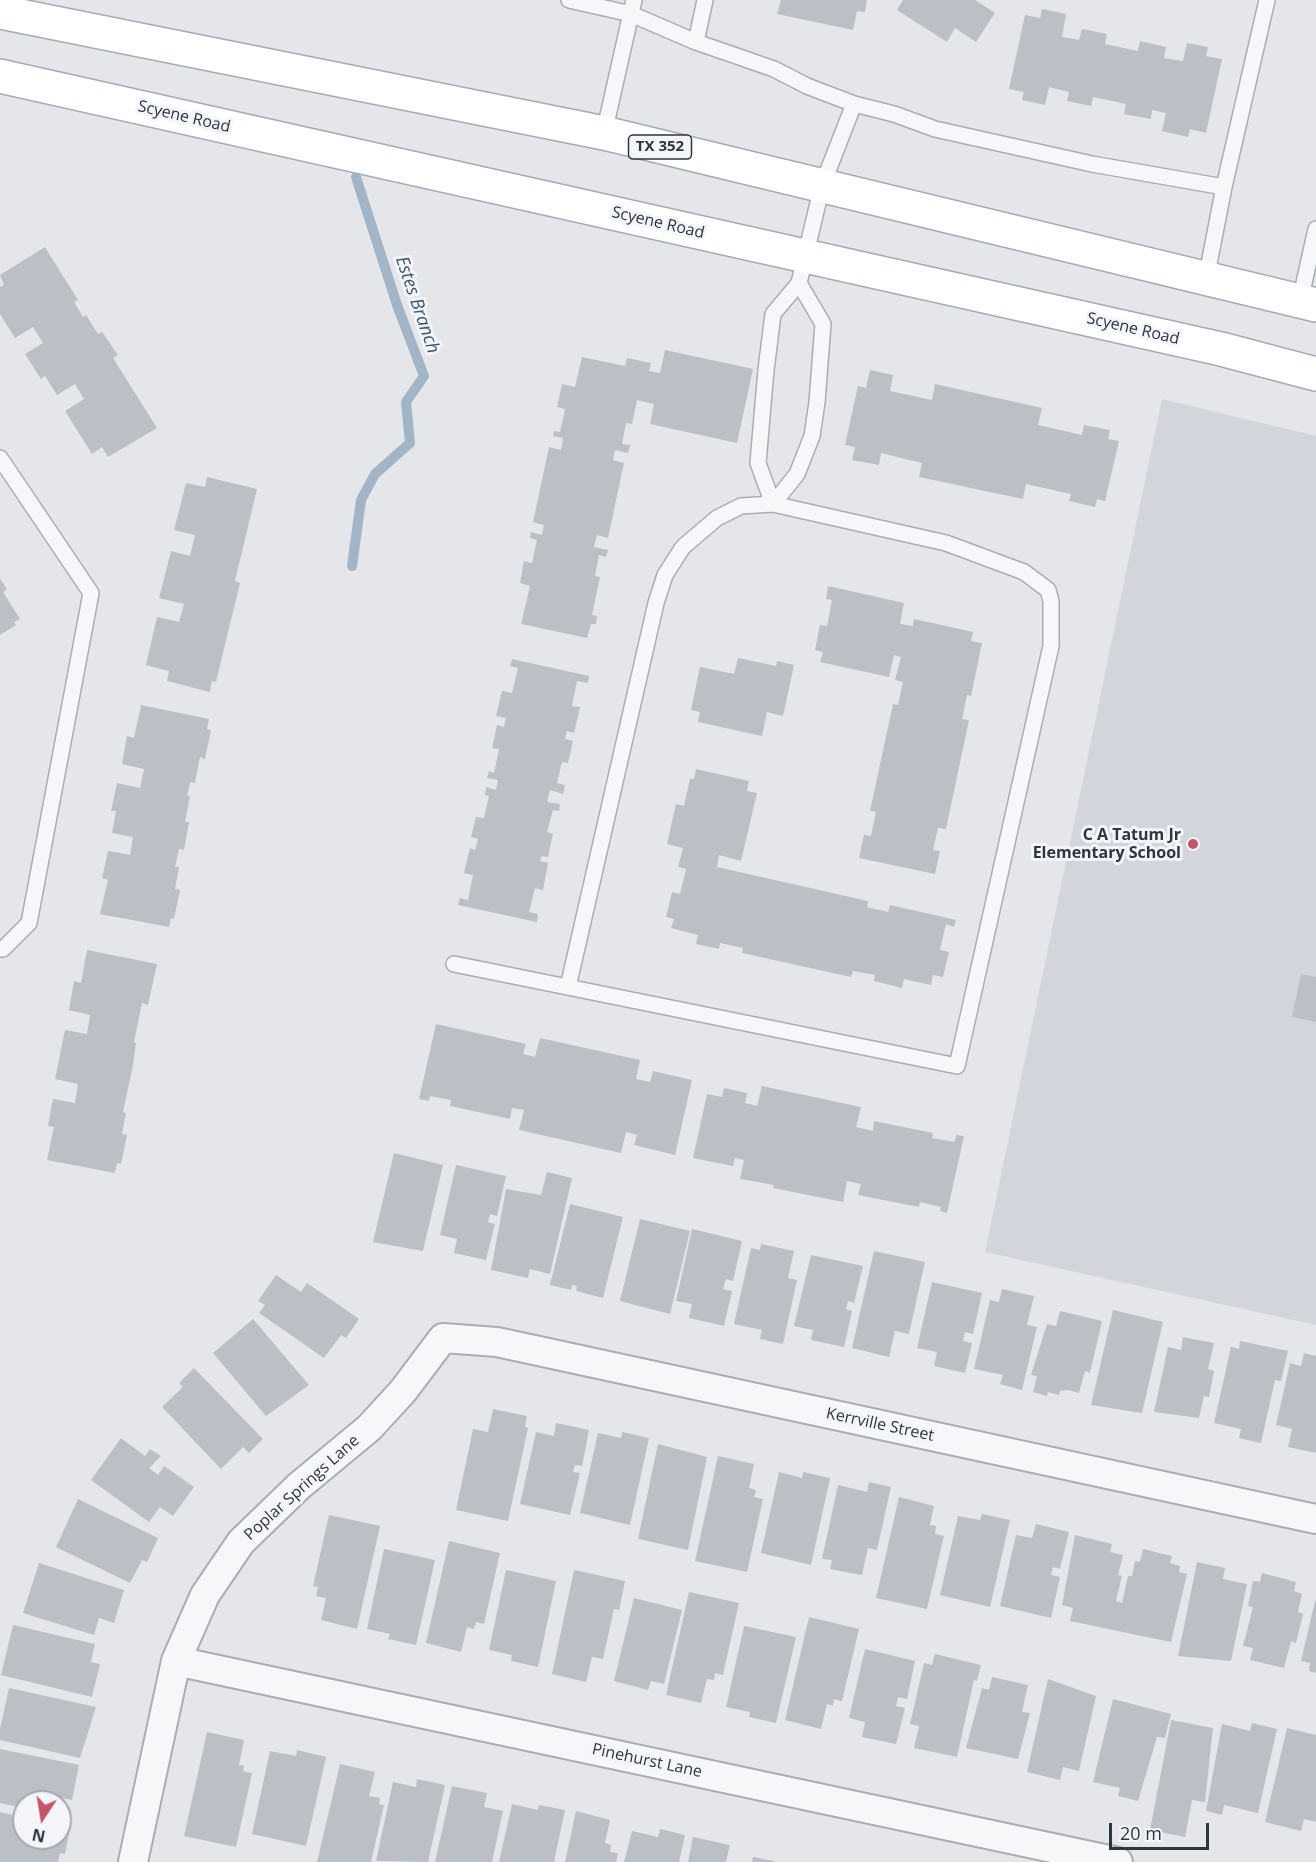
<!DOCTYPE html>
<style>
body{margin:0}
#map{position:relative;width:1316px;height:1862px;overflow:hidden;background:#e4e6ea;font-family:"Open Sans",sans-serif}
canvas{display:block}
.north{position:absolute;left:12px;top:1790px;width:60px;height:60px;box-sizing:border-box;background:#f3f5f8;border:2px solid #a4a8af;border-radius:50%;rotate:192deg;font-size:16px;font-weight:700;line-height:24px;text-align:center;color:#2d3541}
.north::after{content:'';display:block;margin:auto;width:21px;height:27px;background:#c45467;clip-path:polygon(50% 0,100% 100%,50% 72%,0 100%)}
.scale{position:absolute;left:1109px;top:1823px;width:100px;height:27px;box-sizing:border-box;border:3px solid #2d3541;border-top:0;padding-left:8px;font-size:18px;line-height:21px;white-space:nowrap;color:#2d3541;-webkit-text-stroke:4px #f3f5f8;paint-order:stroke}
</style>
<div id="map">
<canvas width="1316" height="1862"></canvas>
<div class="north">N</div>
<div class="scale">20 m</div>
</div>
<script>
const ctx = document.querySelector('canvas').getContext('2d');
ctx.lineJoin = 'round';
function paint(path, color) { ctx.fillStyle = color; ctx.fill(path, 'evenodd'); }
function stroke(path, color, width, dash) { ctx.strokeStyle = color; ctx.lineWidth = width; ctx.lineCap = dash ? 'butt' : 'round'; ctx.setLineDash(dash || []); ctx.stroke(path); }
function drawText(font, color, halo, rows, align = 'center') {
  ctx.font = font + ' "Open Sans",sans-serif'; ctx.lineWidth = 6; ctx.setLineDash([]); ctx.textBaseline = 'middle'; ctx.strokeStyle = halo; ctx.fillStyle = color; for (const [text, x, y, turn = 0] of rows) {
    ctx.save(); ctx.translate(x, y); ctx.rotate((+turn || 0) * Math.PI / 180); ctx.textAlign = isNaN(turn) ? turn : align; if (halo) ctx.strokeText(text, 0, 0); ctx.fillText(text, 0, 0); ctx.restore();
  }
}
const built = new Path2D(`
 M1162 399 1316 436V1325L985 1252Z`);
const stream = new Path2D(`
 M352 566 361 500 375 474 410 443 406 402 424 376 397 305 356 177`);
const building = new Path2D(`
 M781 0H867L865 12 857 11 853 30 777 14Z
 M903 0H975L995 13 976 42 955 28 947 42 897 10Z
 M1042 9 1066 14 1062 37 1079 40 1082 29 1107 34 1105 44 1138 51 1140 41 1166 47 1164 58 1183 61 1187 43 1208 47 1206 56 1222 59 1206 133 1190 129 1188 137 1162 131 1166 113 1152 110 1151 119 1124 114 1126 104 1093 97 1091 106 1067 101 1069 92 1049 87 1045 105 1022 100 1024 92 1009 89 1025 15 1040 18Z
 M45 247 78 300 74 302 83 317 86 315 98 334 102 332 118 355 113 358 157 428 108 457 102 447 92 454 65 411 84 399 75 384 57 395 45 376 41 379 25 354 43 343 33 327 15 338 0 314V287L4 285 0 275Z
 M665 350 753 369 737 443 650 424 654 404 637 400 632 424 626 423 622 444 630 445 628 453 615 450 613 460 624 463 608 538 597 535 594 547 608 550 606 557 599 555 595 576 600 577 592 615 597 616 596 624H591L587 638 521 624 530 586 520 583 524 561 532 563 537 540 530 538 531 532 542 535 544 525 533 522 549 447 561 450 563 438 553 436 554 431 560 432 565 409 557 407 562 384 575 387 582 357 625 366 627 358 651 363 649 371 660 373Z
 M870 370 893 375 890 391 932 400 935 384 1042 408 1038 425 1082 435 1084 425 1110 430 1108 439 1119 441 1105 501 1097 499 1095 507 1069 501 1071 494 1026 484 1023 499 919 477 922 463 881 453 879 465 852 460 855 447 845 445 858 386 866 388Z
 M207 477 257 489 235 581 240 583 216 682 212 681 210 692 167 681 169 671 146 665 157 617 179 622 184 604 159 598 171 551 190 556 195 535 174 530 186 483 205 487Z
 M0 579 7 589 3 592 20 619 14 622 16 625 0 635Z
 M828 586 904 603 900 624 913 626 914 619 973 632 971 641 982 643 971 696 967 695 962 719 969 720 946 829 938 828 933 850 940 851 935 874 859 858 864 835 871 836 876 812 870 811 893 704 898 705 903 682 895 680 901 657 894 655 889 677 820 662 823 652 815 650 820 625 827 626 832 600 826 599Z
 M738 658 776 666 777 661 794 665 783 716 767 712 762 736 698 722 700 712 691 710 700 667 734 674Z
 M512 659 589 676 588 683 577 681 572 706 580 707 574 733 567 731 565 739 573 741 568 763 562 762 557 783 565 785 563 794 550 790 547 802 560 804 559 811 553 810 547 832 553 834 548 857 542 856 540 861 548 863 543 890 535 888 529 912 538 914 537 922 458 905 460 898 468 900 473 875 464 873 470 848 475 850 478 839 471 837 476 817 484 818 489 796 485 795 486 787 496 790 498 780 487 778 489 771 494 773 499 749 492 748 497 725 504 727 506 718 496 716 502 691 512 693 518 668 510 666Z
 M141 705 209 719 207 729 211 730 205 759 200 757 195 783 190 782 187 796H190L185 822H189L184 850 179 849 175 867H179L175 889 180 890 174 919 171 918 169 927 100 914 108 880 102 878 108 851 130 855 133 837 112 833 116 811H111L117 783 140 788 144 769 122 764 127 736 134 738Z
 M696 769 749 781 747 791 757 793 741 861 719 855 717 867 868 901 867 907 888 912 890 905 956 920 954 927 946 924 940 950 949 952 943 977 933 975 931 985 904 979 902 988 874 981 875 975 853 971 851 977 742 953 743 948 720 943 719 949 696 944 698 935 671 928 674 919 666 917 672 892 680 894 686 869 678 867 683 848 667 844 676 804 684 806 690 779H694Z
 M87 950 157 964 148 1005 142 1003 134 1042 136 1043 133 1065 123 1112 126 1113 122 1134 127 1135 121 1164 117 1163 115 1173 47 1160 54 1127 48 1126 53 1099 75 1103 78 1084 55 1079 65 1030 87 1034 90 1015 69 1010 74 981 81 983Z
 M1301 974 1316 977V1022L1292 1017Z
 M436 1024 526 1044 523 1054 535 1057 540 1038 640 1060 636 1079 650 1082 653 1071 692 1080 675 1155 634 1145 637 1135 626 1132 621 1153 519 1130 524 1110 512 1108 510 1119 450 1106 451 1100 430 1096 429 1101 419 1099Z
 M762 1086 861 1107 856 1127 873 1131 874 1121 933 1133 932 1138 955 1142 956 1135 964 1136 947 1213 940 1211 941 1207 920 1202 919 1207 858 1195 861 1184 847 1181 843 1202 773 1188 774 1185 740 1179 744 1160 735 1158 733 1166 693 1158 707 1094 722 1097 724 1088 747 1093 745 1103 757 1106Z
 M394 1153 443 1165 423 1251 373 1242Z
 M456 1165 506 1176 497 1216 490 1214 488 1222 495 1224 486 1260 454 1253 457 1239 440 1235Z
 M547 1172 572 1178 550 1274 530 1269 528 1278 491 1270 506 1189 541 1195Z
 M570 1204 623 1217 603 1298 576 1291 577 1286 572 1285 571 1290 550 1285Z
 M640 1219 690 1231 670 1314 620 1301Z
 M692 1229 742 1241 733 1281 726 1279 723 1289 732 1291 724 1326 689 1318 692 1304 676 1301Z
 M761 1244 794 1251 788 1278 797 1280 783 1344 760 1339 762 1330 734 1324 751 1248 760 1250Z
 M874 1251 925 1262 909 1334 895 1331 889 1357 852 1348Z
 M811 1255 863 1266 854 1303 848 1301 846 1309 852 1311 844 1347 811 1340 813 1330 794 1326Z
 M276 1275 301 1292 307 1283 359 1319 346 1338 341 1335 324 1358 259 1313 265 1305 258 1301Z
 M932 1282 982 1293 973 1334 965 1332 963 1341 972 1343 965 1373 934 1366 937 1352 917 1348Z
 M1002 1289 1034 1296 1027 1325 1037 1327 1022 1390 1000 1384 1003 1375 974 1369 990 1300 999 1302Z
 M1113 1310 1163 1322 1142 1413 1091 1405Z
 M1060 1311 1102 1321 1090 1373 1085 1371 1079 1393 1068 1390 1060 1391 1059 1395 1048 1392 1047 1396 1033 1392 1037 1376 1031 1375 1047 1324 1056 1326Z
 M253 1319 309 1385 266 1416 213 1353Z
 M1183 1337 1214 1343 1208 1369 1214 1371 1209 1397 1204 1396 1199 1418 1154 1412 1168 1347 1181 1350Z
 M1240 1341 1288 1351 1281 1381 1275 1380 1261 1443 1239 1438 1241 1429 1214 1423 1231 1347 1239 1349Z
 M1304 1353 1316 1356V1453L1288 1447 1292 1429 1276 1425 1290 1363 1301 1366Z
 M194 1368 263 1439 249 1453 243 1447 221 1469 162 1407 183 1387 179 1383Z
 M493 1409 527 1416 525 1427 528 1428 508 1521 456 1510 473 1429 488 1432Z
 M556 1423 589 1430 582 1466 575 1465 573 1472 580 1473 570 1515 520 1504 536 1432 554 1436Z
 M622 1432 649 1438 630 1525 580 1513 598 1433 621 1438Z
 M121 1438 145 1456 150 1449 161 1456 149 1468 158 1475 164 1466 194 1487 173 1516 160 1507 149 1522 91 1480Z
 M658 1444 707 1457 688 1550 638 1539Z
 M718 1456 754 1464 749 1488 756 1490 754 1497 763 1499 747 1572 695 1561Z
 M779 1472 802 1478 803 1472 830 1478 811 1565 761 1553Z
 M869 1482 891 1487 877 1550 868 1548 862 1575 830 1569 832 1560 822 1559 838 1485 867 1492Z
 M899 1497 934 1506 930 1525 936 1526 935 1534 944 1536 927 1609 876 1598Z
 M78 1499 158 1538 147 1562 142 1560 130 1583 56 1547Z
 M982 1514 1010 1520 990 1607 940 1595 958 1516 980 1520Z
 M329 1515 380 1526 357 1629 321 1620 326 1598 316 1596 318 1587 313 1586Z
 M1036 1524 1069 1532 1060 1569 1053 1567 1051 1575 1060 1577 1051 1618 1000 1606 1016 1535 1032 1538Z
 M1075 1535 1112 1544 1110 1552 1123 1555 1118 1575 1122 1576 1116 1601 1122 1603 1128 1576H1132L1135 1561 1140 1562 1143 1549 1172 1556 1170 1563 1180 1566 1179 1572 1187 1574 1171 1642 1070 1621 1073 1608 1062 1605Z
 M449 1541 500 1553 484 1624 476 1622 474 1629 467 1627 461 1652 426 1643Z
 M384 1549 435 1560 416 1645 388 1639 390 1634 367 1629Z
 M1197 1562 1225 1568 1223 1579 1247 1584 1231 1661 1178 1656Z
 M39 1563 124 1590 114 1623 99 1618 94 1635 23 1613Z
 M506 1570 556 1581 538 1667 511 1661 512 1655 489 1650Z
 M574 1570 625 1581 619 1610 614 1609 603 1659 592 1657 586 1682 552 1674Z
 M1262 1573 1296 1582 1294 1591 1302 1594 1298 1612 1303 1614 1296 1643 1291 1641 1284 1668 1250 1660 1253 1648 1243 1646 1253 1607 1248 1606 1253 1581 1260 1582Z
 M689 1592 739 1603 723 1675 715 1673 714 1680 707 1679 701 1703 666 1695Z
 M634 1598 682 1610 664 1684 651 1681 648 1690 614 1681Z
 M1315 1601H1316V1673L1309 1671 1310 1663 1301 1661Z
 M809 1617 859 1629 842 1701 834 1699 833 1706 827 1704 821 1729 785 1720Z
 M13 1625 95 1644 91 1662 100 1664 92 1697 1 1675Z
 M744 1626 796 1637 776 1723 749 1717 750 1712 726 1707Z
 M865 1649 915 1661 907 1699 898 1697 896 1706 905 1708 896 1744 862 1737 865 1722 849 1718Z
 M935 1654 981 1665 977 1681 974 1680 957 1757 914 1748 919 1726 910 1724 924 1663 932 1665Z
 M992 1677 1028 1685 1022 1712 1030 1713 1018 1759 966 1748 982 1688 989 1690Z
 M1048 1679 1096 1696 1079 1771 1063 1767 1060 1780 1027 1772Z
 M9 1688 96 1707 80 1758 0 1740V1729Z
 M1113 1699 1171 1714 1165 1738 1157 1737 1138 1801 1118 1796 1120 1788 1093 1782Z
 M1171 1720 1213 1728 1205 1802 1192 1800 1185 1837 1150 1830Z
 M1252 1723 1277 1729 1258 1813 1224 1805 1222 1815 1206 1811 1222 1724 1250 1731Z
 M1287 1728 1316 1735V1822L1304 1819 1301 1831 1265 1822Z
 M207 1732 244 1740 239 1765 244 1766 243 1771 252 1773 236 1847 184 1836Z
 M0 1749 79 1765 72 1800 56 1797 55 1802H24V1808L0 1803Z
 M297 1750 326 1757 306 1846 252 1834 270 1751 296 1756Z
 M340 1764 375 1772 369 1796 380 1798 379 1804 384 1805 371 1862H317Z
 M417 1779 445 1785 428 1862 376 1861 393 1782 416 1787Z
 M452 1786 487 1793 484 1807 503 1811 492 1862H435Z
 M512 1804 538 1810 539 1805 565 1810 554 1862H499Z
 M576 1811 610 1820 605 1843 611 1845 610 1852 618 1853 616 1862H565Z
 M0 1812 24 1818V1838H60V1826L70 1828 65 1854 60 1853 58 1862H0Z
 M660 1829 685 1835 679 1862H624L632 1831 658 1837Z
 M693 1837 730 1845 726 1862H688Z
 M753 1857 774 1861V1862H752Z`);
const service = new Path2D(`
 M569 0 631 14 696 42 774 69 807 86 854 104 894 114 935 129 1092 164 1224 187
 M696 42 705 0
 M604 133 634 0
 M1206 279 1224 187 1267 0
 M1300 301 1316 229
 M0 458 91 593 29 923 3 949H0
 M773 504 758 463 766 370 773 314 799 283 822 186 854 104
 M773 504 797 474 812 436 817 402 823 324 799 283
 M454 964 957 1066 1051 646V601L1048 590 1024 572 946 543 773 504 741 506 717 518 683 547 665 575 656 603 568 987`);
const minor = new Path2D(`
 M176 1661 1118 1862
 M133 1862 176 1661 205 1595 241 1542 299 1486 369 1428 403 1391 443 1338 497 1342 1316 1519`);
const primary = new Path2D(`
 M0 12 604 133 1316 305
 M0 76 1221 349 1316 374`);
const markers = [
 [1193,844,6,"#c45467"]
];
const shields = [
 [660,147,63]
];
const shieldNames = [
 ["TX 352",660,147]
];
const streetNames = [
 ["Scyene Road",184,117,13],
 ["Scyene Road",658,223,13],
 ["Scyene Road",1133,329,13],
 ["Kerrville Street",880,1425,12],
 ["Poplar Springs Lane",302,1488,-42],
 ["Pinehurst Lane",647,1761,12]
];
const poiNames = [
 ["C A Tatum Jr",1181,835],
 ["Elementary School",1181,853]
];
const waterNames = [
 ["Estes Branch",417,305,71]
];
paint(built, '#d2d6dc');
stroke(stream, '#a2b5c7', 10);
paint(building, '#bbc0c7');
stroke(service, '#a9adb4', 18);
stroke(minor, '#a9adb4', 32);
stroke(primary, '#a4abb5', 36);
stroke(service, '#f6f7f9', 15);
stroke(minor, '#f6f7f9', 28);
stroke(primary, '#fff', 33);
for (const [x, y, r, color] of markers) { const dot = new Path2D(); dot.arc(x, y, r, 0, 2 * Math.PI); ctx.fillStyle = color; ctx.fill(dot); stroke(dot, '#f3f5f8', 2); }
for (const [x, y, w] of shields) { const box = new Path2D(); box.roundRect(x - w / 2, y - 12, w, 24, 4.5); ctx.fillStyle = '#f3f5f8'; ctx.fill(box); stroke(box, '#2d3541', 1.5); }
drawText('bold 15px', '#2d3541', null, shieldNames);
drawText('16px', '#2d3541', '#f3f5f8', streetNames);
drawText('bold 16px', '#2d3541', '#f3f5f8', poiNames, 'right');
drawText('italic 18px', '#3a5472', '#f3f5f8', waterNames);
</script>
